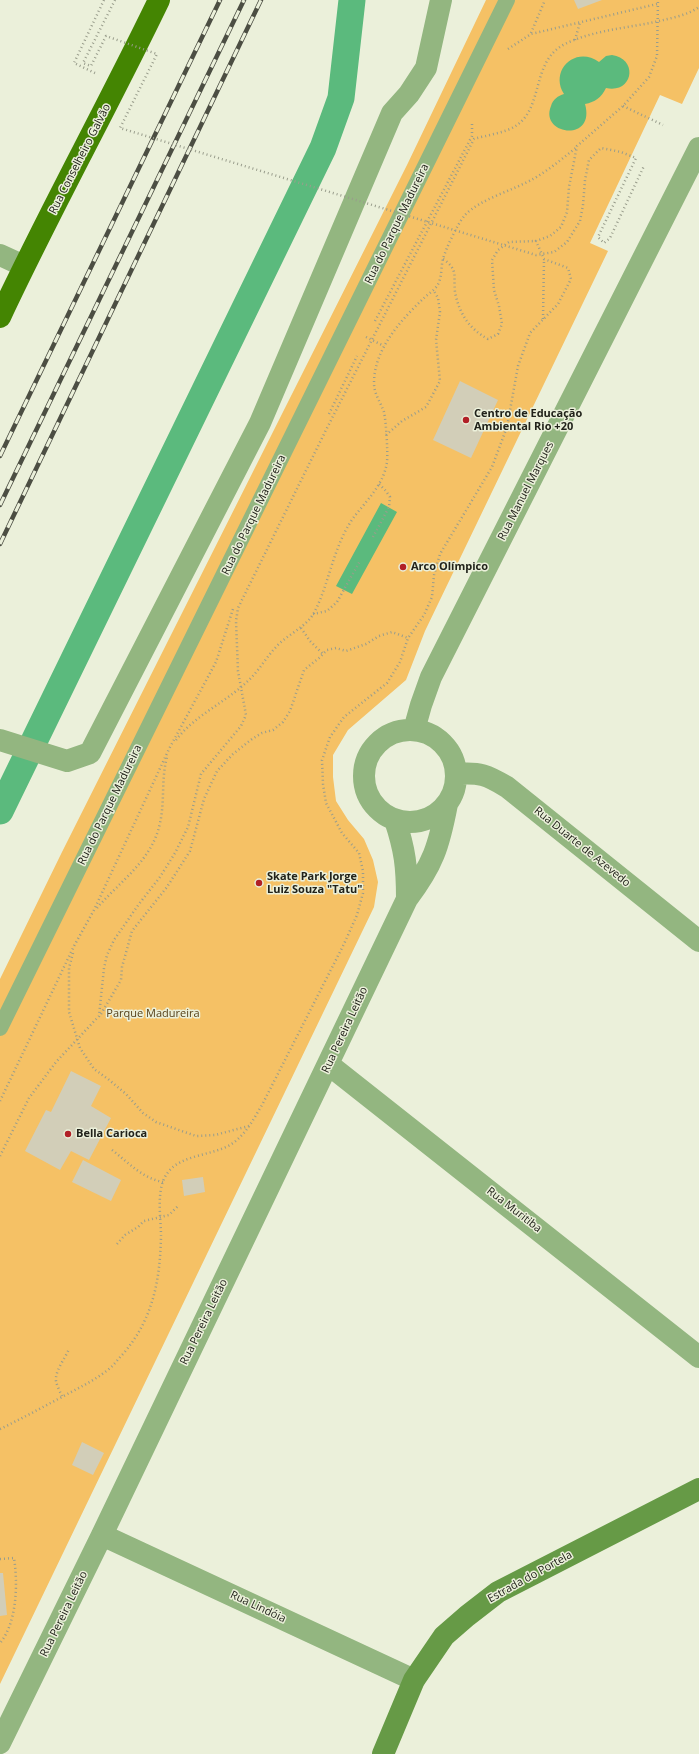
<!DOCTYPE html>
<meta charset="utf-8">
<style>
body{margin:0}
canvas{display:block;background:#ebf0da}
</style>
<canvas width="699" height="1754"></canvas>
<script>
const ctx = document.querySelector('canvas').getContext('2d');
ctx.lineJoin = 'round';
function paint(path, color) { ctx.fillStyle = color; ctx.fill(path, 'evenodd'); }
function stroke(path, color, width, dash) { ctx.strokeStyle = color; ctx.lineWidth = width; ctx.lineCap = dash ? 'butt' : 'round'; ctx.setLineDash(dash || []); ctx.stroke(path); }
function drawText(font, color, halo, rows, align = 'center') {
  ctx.font = font + ' "Open Sans",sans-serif'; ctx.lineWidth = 3; ctx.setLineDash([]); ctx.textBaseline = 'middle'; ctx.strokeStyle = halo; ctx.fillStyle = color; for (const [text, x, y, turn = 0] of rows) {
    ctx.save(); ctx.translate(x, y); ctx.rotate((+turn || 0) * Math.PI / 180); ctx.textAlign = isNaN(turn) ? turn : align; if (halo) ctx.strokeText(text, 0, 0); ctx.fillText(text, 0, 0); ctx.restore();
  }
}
const green = new Path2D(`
 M486 0H699V68L682 104 660 95 590 243 608 251 425 631 406 680 348 730 333 755V777L336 801 348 820 364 839 373 860 378 882 374 907 0 1684V979L62 852 407 165Z`);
const water = new Path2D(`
 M612 55C639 59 633 94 606 88 601 98 595 102 585 104 596 143 539 135 551 106 553 99 558 96 564 94 549 70 576 45 599 62L606 56Z
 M381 503 397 512 352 594 336 586Z`);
const canal = new Path2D(`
 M0 811 323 148 341 98 352 0`);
const building = new Path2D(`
 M574 0H602L578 9Z
 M460 381 498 400 471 458 433 440Z
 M71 1071 101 1086 91 1106 111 1118 89 1160 71 1151 60 1170 25 1151 46 1110 51 1112Z
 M83 1160 121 1180 111 1201 72 1182Z
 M203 1177 205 1192 184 1196 182 1180Z
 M82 1442 104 1453 93 1475 72 1465Z
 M0 1573H3L7 1615 0 1616Z`);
const path = new Path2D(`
 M531 33 545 0
 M575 40 580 22
 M508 49 531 34 657 4
 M95 73 74 63 104 0
 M623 106 663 125
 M443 259C459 270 453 276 455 292 459 313 469 329 488 339L498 334 502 324 499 306 494 290 492 260 498 250 509 242 536 241
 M543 319 544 259
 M375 321 472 136V122
 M366 337 384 346
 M329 414 357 356
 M386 435 402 421 426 407 440 381 436 340 440 312 438 298 434 291
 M373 537 389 507 390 497 386 491 379 484
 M313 614 327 611 337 602 360 561
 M301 628 310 641 323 654
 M176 740C196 714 227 702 250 679 260 669 267 656 277 646 288 634 305 628 314 613 330 582 333 546 354 517 367 500 384 484 387 462 388 452 386 421 384 412 380 401 374 394 374 383 374 349 401 320 424 298 429 293 436 290 439 282 442 275 441 266 443 259 446 248 458 223 465 215 480 199 514 190 533 179 549 170 563 158 577 147
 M97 908C120 881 152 861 160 823 165 801 161 779 167 757
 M73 953 69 968V1012L80 1048 94 1069 108 1079 126 1094 143 1113 156 1122 196 1136 215 1135 249 1126
 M101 1014 121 980 122 967 132 931 167 887 190 851 204 799 217 771 233 754 252 739 262 733 273 730 283 722 290 711 304 670 319 658 327 650 336 648 346 651 366 644 379 636 392 632 408 638
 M0 1101 74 946 94 910 169 749 216 662 233 609
 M112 1150C129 1163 142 1178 163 1182
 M0 1156 29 1098 56 1062 99 1016 104 968 107 955 114 940 139 904 160 877 175 853 188 827 201 774 241 726 246 715 238 671 236 621 238 608 325 432 474 139C487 135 506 133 517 125 544 106 531 61 565 44 593 30 629 28 659 21 672 18 688 15 699 7
 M117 1244 125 1235 138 1227 144 1221 169 1215 178 1206
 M62 1396C60 1392 57 1386 56 1381 55 1370 65 1359 69 1349
 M0 1429C21 1419 41 1408 62 1397 78 1388 94 1381 109 1369 114 1365 118 1359 123 1354 153 1319 160 1281 161 1236 161 1216 155 1187 169 1171 182 1155 213 1155 230 1145 245 1136 253 1120 262 1105L344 944 357 915 363 893V871L359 853 342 833 326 803 323 784 322 760 330 737 344 717 387 683 400 662 408 638 424 615 432 597 434 575 440 554 492 467 507 427 518 366 530 333 558 304 571 279 568 268 544 259 536 241 550 236 561 227 567 212 569 187 577 146 623 106 649 77 657 56 658 0
 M0 1559 14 1558C18 1583 17 1623 0 1643`);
const lane = new Path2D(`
 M0 1028 507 0`);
const street = new Path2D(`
 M0 255 24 266
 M364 776a46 46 0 1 1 92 0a46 46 0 1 1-92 0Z
 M414 730 421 705 431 677 699 148
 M0 740 67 761 90 753 260 423 392 113 409 94 426 68 441 0
 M456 774C480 772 487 775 507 787L699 941
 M395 820C405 850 407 867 407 899
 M328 1064 699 1357
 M102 1535 414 1680
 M0 1743 102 1535 407 899C433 865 439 846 447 804`);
const secondary = new Path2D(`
 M383 1754 414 1680 444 1636 467 1616 498 1592 699 1489`);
const primary = new Path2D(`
 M0 317C50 210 108 106 159 0`);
const rail = new Path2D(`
 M0 456 220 0
 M0 505 244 0
 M0 544 261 0`);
const pathBridge = new Path2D(`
 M115 0 83 63 91 66 106 36 157 54 120 128 536 255 554 252 567 242 580 221 583 205 585 180 589 160 601 148 621 152 636 158 598 237 604 243 610 238 644 166`);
const markers = [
 [466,420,4,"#b12026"],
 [403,567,4,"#b12026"],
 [259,883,4,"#b12026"],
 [68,1134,4,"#b12026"]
];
const streetNames = [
 ["Rua Conselheiro Galvão",80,159,-63],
 ["Rua do Parque Madureira",397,224,-64],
 ["Rua Manuel Marques",526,491,-63],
 ["Rua do Parque Madureira",254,515,-64],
 ["Rua do Parque Madureira",110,805,-64],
 ["Rua Duarte de Azevedo",582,847,39],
 ["Rua Pereira Leitão",345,1030,-65],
 ["Rua Muritiba",514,1210,38],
 ["Rua Pereira Leitão",204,1322,-64],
 ["Estrada do Portela",530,1577,-29],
 ["Rua Lindóia",258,1607,25],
 ["Rua Pereira Leitão",64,1614,-64]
];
const poiNames = [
 ["Centro de Educação",474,414],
 ["Ambiental Rio +20",474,427],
 ["Arco Olímpico",411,567],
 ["Skate Park Jorge",267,877],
 ["Luiz Souza \"Tatu\"",267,890],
 ["Bella Carioca",76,1134]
];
const parkNames = [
 ["Parque Madureira",153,1014]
];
paint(green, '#f5c165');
paint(water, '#5bba7d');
stroke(canal, '#5bba7d', 27);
paint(building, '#d2ceb8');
stroke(path, '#999d8c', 2.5, [1, 3]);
stroke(lane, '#93b680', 16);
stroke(street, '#93b680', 22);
stroke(secondary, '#669a46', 22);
stroke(primary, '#448502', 22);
stroke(rail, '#4c4e43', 4.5);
stroke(rail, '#ebf0da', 3, [9]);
stroke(pathBridge, '#999d8c', 2.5, [1, 3]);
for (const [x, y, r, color] of markers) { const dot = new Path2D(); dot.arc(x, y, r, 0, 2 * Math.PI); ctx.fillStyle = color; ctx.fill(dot); stroke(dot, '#ebf0da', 1.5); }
drawText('11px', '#21221a', '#ebf0da', streetNames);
drawText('bold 11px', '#21221a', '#ebf0da', poiNames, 'left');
drawText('11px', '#574119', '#ebf0da', parkNames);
</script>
